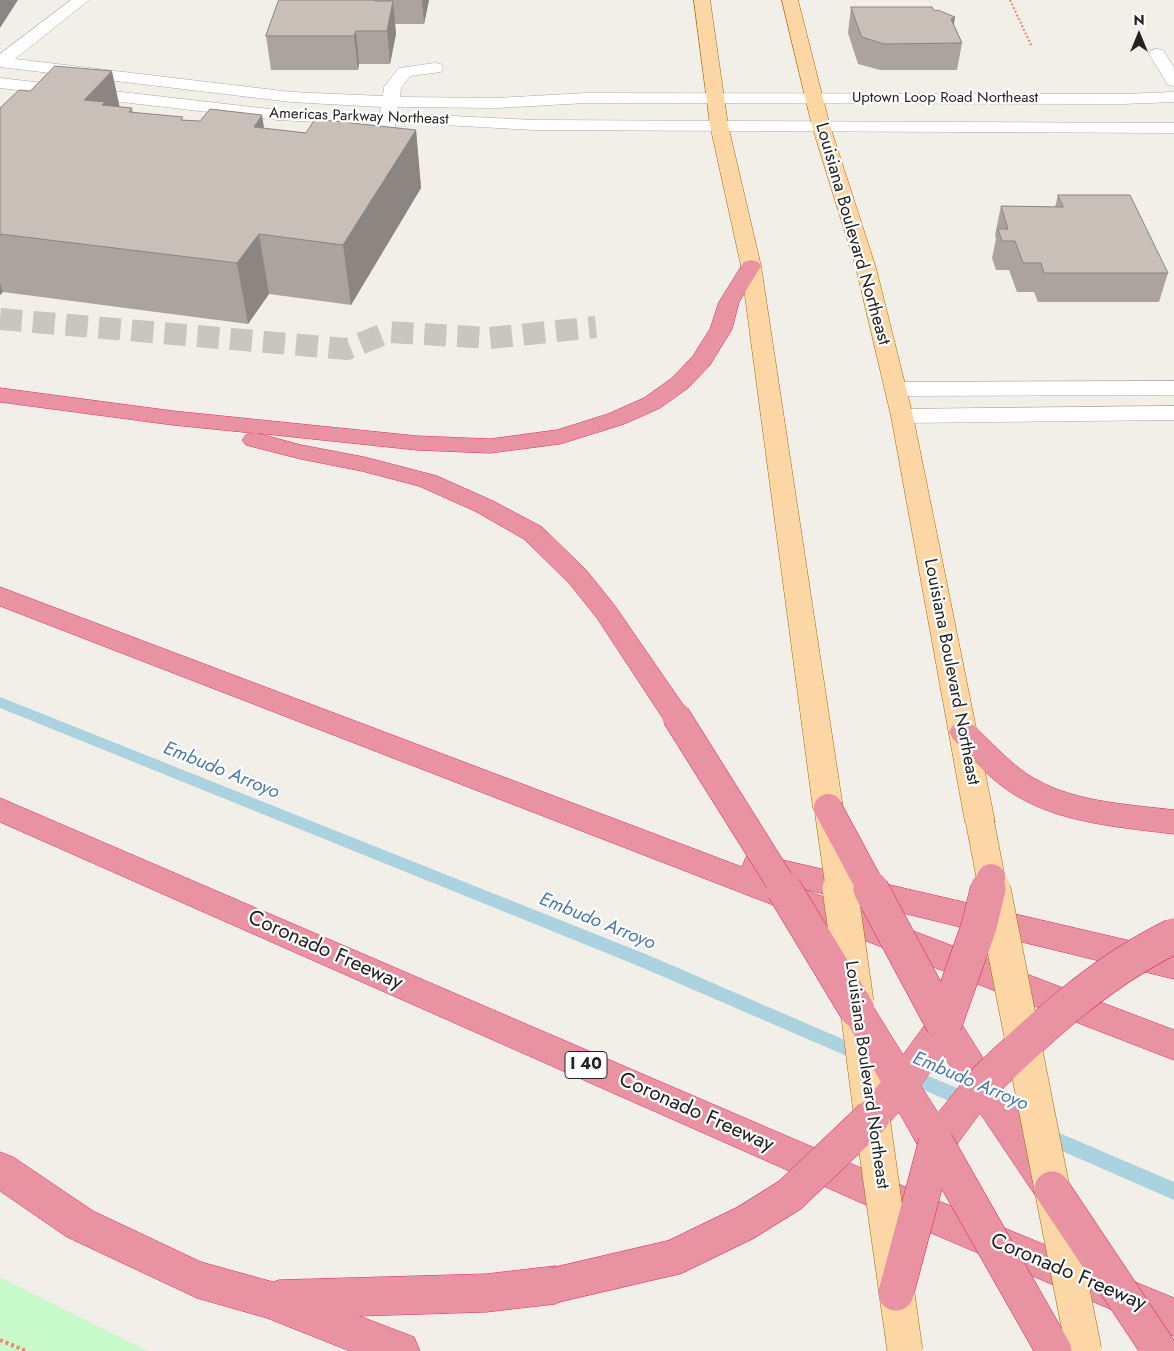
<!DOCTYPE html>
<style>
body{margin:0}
#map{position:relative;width:1174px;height:1351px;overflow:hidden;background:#f2efe9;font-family:Jost,sans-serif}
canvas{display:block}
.north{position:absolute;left:1114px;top:10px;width:50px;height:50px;-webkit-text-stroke:4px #fff;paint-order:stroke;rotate:0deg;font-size:14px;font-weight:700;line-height:20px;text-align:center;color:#222}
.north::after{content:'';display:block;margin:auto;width:18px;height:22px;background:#222;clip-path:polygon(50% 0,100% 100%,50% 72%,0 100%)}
</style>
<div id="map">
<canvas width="1174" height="1351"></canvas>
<div class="north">N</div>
</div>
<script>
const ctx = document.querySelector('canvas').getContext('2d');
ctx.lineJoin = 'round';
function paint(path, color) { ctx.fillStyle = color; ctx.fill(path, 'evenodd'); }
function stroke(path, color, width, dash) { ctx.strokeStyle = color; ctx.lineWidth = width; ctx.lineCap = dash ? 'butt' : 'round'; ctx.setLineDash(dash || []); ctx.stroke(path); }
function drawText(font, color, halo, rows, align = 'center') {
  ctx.font = font + ' Jost,sans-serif'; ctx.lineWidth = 4.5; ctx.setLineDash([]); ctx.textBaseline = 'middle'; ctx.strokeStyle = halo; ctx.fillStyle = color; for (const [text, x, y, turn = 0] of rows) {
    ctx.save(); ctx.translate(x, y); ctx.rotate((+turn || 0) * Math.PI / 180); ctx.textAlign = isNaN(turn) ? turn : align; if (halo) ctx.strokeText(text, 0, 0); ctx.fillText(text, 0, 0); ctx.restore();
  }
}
const park = new Path2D(`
 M0 1277 148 1351H0Z`);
const stream = new Path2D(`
 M0 697 648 955 868 1050 871 1055 868 1060 862 1062 856 1060 636 965 0 708Z
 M907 1067 976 1096 979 1102 976 1108 970 1110 901 1080 898 1075 901 1070Z
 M1045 1127 1174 1182V1200L1039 1141 1036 1135 1039 1129Z`);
const minorTunnel = new Path2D(`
 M0 319 347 349 389 332 490 338 596 327`);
const pathFar1 = new Path2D(`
 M1010 0 1032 47`);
const path = new Path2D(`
 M0 1340 26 1351`);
const minor = new Path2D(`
 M71 0H89L15 59 291 92 383 96 384 87 399 68 435 63 441 64 443 68 441 72 410 76 401 88 400 97 497 98 586 93 1122 94 1174 92V102L1122 104 586 103 497 108 398 107 390 158 388 162 381 164 369 162 367 158 373 153 381 107 291 102 0 67V54Z
 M1157 49 1163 50 1174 68V86L1168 85 1149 54 1151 50Z
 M0 78 278 110 317 112 323 113 326 117 323 121 317 122 278 120 0 88Z
 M432 115 534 120 1174 123V133L534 130 426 124 423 120 426 116Z
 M1174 381V395L896 396 888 394 885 389 888 384 896 382Z
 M1174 406V420L902 423 894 421 891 416 894 411 902 409Z`);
const major = new Path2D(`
 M694 0H710L728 125 761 266 843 808 839 816 828 819 817 816 813 808 741 266 710 125Z
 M782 0H798L830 126 876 268 913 416 995 822 991 830 980 834 969 830 965 822 891 416 856 268 812 126Z
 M858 1000 870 1004 875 1014 890 1117 884 1128 872 1133 860 1128 854 1117 841 1014 846 1004Z`);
const highway = new Path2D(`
 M751 260 758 262 761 266 739 302 732 329 710 365 688 388 660 408 624 424 560 444 490 453 417 450 256 433 301 445 364 457 437 476 493 501 542 527 587 571 615 606 686 709 690 716 686 723 676 726 666 723 597 618 569 583 524 539 475 511 419 486 362 471 301 459 246 445 242 440 246 435 253 433 173 425 0 402V388L173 411 417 436 490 439 557 430 608 414 644 398 672 378 693 356 710 329 719 302 744 262Z
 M0 587 742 867 746 857 757 854 1174 951V979L800 888 1174 1030V1060L0 606Z
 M963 722 973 725C990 741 1007 760 1027 774 1069 802 1125 804 1174 810V834C1119 827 1053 823 1006 789 986 775 970 756 953 739L949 732 953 725Z
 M0 798 924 1195 1174 1298V1336L898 1219 0 822Z
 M857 996 869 1000 903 1055 932 1015 944 1010 956 1015 993 1074 1061 1171 1066 1183 1061 1195 1048 1200 1035 1195 980 1113 949 1155 936 1159 923 1155 899 1112 884 1128 872 1133 860 1128 854 1117 860 1106 881 1082 840 1010 845 1000ZM943 1054 961 1084 938 1113 921 1086Z
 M0 1152 13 1157 93 1211 201 1262 273 1282 279 1280 486 1274 555 1266 569 1272 574 1285 569 1298 555 1304 486 1312 359 1316 414 1337 420 1351H350L267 1318 197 1298 67 1237 0 1191Z`);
const majorBridgeFar1 = new Path2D(`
 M829 812 840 890
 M980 822 993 890`);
const majorBridge = new Path2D(`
 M840 889 856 1002
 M993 889 1084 1351
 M872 1117 905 1351`);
const highwayBridgeFar1 = new Path2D(`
 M676 716 785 890
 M828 808 872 890
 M988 890 991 878`);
const highwayBridge = new Path2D(`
 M784 889 857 1010
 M871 889 944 1025
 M944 1025 979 926 988 889
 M981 1085C1040 1028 1100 972 1174 936
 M936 1143 1054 1351
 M1052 1189 1160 1351
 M555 1285 675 1257 745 1223 790 1195 872 1117
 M896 1293 936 1143`);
const wall = new Path2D(`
 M279 0H429L424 24H395L396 34 390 64H359L358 70H271L266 36Z
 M851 7 935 11 954 25 962 43 957 70H880L858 64 848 33Z
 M30 91 120 107 132 108 133 112 184 120 306 133 416 130 421 188 351 305 269 294 248 324 3 292 0 295V108Z
 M1058 195 1168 273 1159 302H1038L1034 292H1017L1009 270H996L992 258 996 239 995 235 1001 206 1055 207Z`);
const shadedWall = new Path2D(`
 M0 0H18L0 28Z
 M422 0H429L424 24Z
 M393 1 396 34 390 64 387 31Z
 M955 17 951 43V19Z
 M356 31 359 64 358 70 354 36Z
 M112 71 124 127 84 100Z
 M262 115 271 172 254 127Z
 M416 130 421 188 351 305 343 245Z
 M259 234 269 294 248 324 237 263Z
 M0 283 3 292 0 295Z`);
const building = new Path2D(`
 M279 0H375V1H393L387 31H356L354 36H266Z
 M851 7H932L935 11 938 10 955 17 951 19 962 43 884 44 862 37Z
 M55 66 112 71 84 100 105 102 102 105 132 108 129 112 183 117 181 120 200 121 210 109 262 115 254 127 306 133 315 119 416 130 343 245 259 234 237 263 0 234V108L19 90 30 91Z
 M1058 195H1130L1168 273H1044L1041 263H1023L1015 241H1002L998 229H1008L1001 206 1063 207Z`);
const farStreetnames = [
 ["Uptown Loop Road Northeast",945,98],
 ["Americas Parkway Northeast",359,117,2]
];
const shields = [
 [586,1065,42]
];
const shieldNames = [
 ["I 40",586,1065]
];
const streetNames = [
 ["Louisiana Boulevard Northeast",852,234,74],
 ["Louisiana Boulevard Northeast",951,672,79],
 ["Louisiana Boulevard Northeast",866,1075,82]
];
const waterNames = [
 ["Embudo Arroyo",221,771,22],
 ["Embudo Arroyo",597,922,22],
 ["Embudo Arroyo",970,1082,23]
];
const nearStreetnames = [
 ["Coronado Freeway",325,951,24],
 ["Coronado Freeway",696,1113,24],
 ["Coronado Freeway",1068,1273,23]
];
paint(park, '#c8facc');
paint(stream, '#aad3df');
stroke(minorTunnel, '#c8c6c1', 22, [22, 11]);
stroke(minor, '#a9a9a9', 1);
stroke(major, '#a06b00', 1);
stroke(highway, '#dc2a67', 1);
stroke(pathFar1, '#fa8072', 2, [2, 2]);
stroke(path, '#fa8072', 4, [3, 3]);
paint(minor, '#fff');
paint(major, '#fcd6a4');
paint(highway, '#e892a2');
stroke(majorBridgeFar1, '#a06b00', 29, []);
stroke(majorBridge, '#a06b00', 36, []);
stroke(highwayBridgeFar1, '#dc2a67', 29, []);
stroke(highwayBridge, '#dc2a67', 36, []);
stroke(majorBridgeFar1, '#fcd6a4', 28);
stroke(majorBridge, '#fcd6a4', 35);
stroke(highwayBridgeFar1, '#e892a2', 28);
stroke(highwayBridge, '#e892a2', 35);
paint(wall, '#aba49e');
paint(shadedWall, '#8b8681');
paint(building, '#c7bfb8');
stroke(building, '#8b8681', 1);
drawText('15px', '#222', '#fff', farStreetnames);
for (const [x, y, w] of shields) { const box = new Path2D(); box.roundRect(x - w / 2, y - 13.5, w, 27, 4); ctx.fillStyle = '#fff'; ctx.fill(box); stroke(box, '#222', 1); }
drawText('bold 16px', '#222', null, shieldNames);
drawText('18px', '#222', '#fff', streetNames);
drawText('italic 19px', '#4a7aab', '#fff', waterNames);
drawText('21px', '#222', '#fff', nearStreetnames);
</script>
